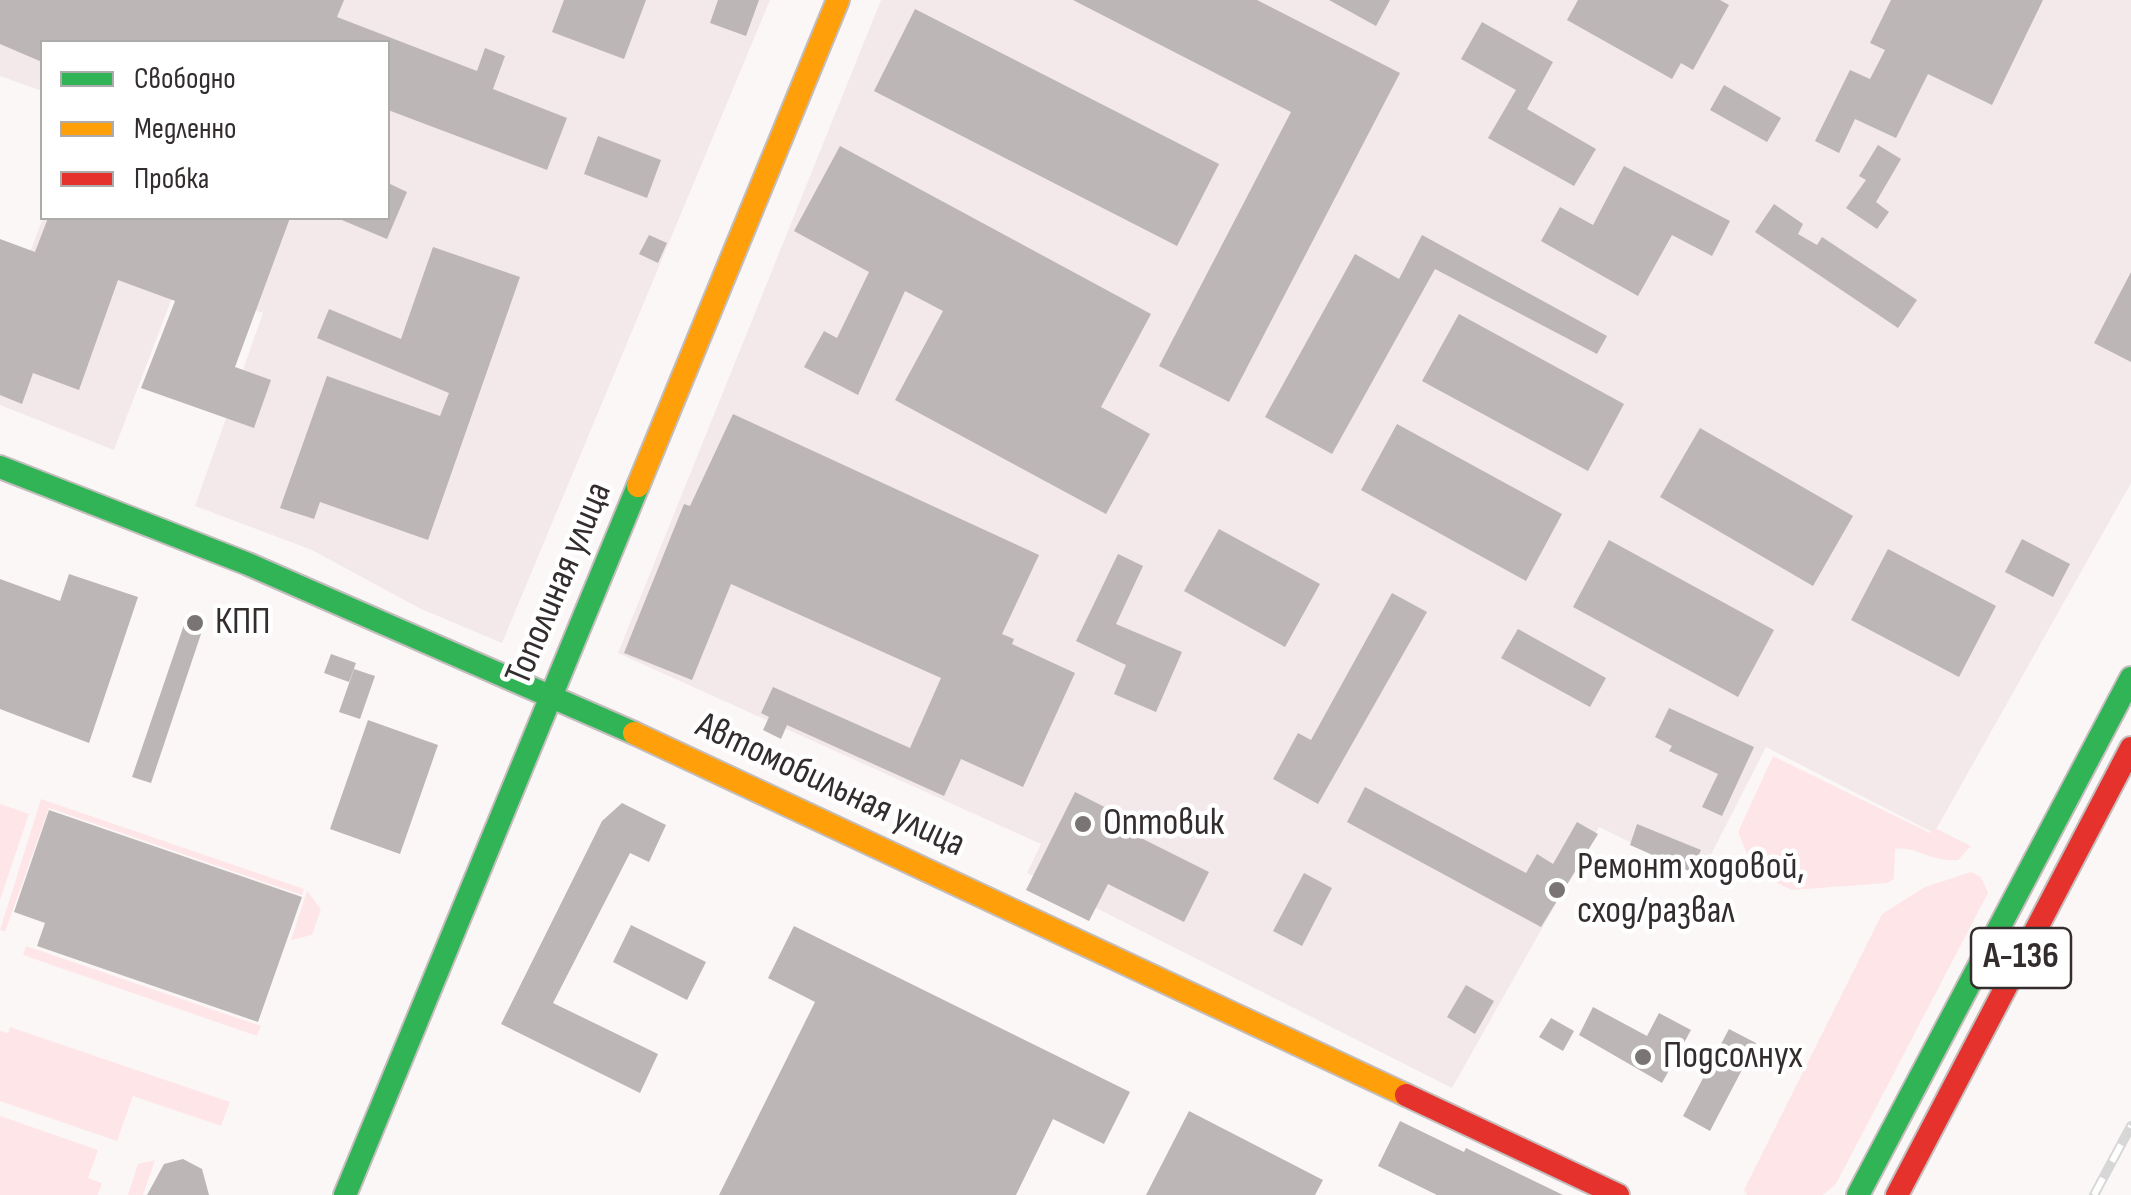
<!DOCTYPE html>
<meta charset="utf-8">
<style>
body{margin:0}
#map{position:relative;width:2131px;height:1195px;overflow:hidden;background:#fcf7f7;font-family:"Sofia Sans Condensed",sans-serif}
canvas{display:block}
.legend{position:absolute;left:40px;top:40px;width:350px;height:180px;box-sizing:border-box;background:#fff;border:2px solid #aeabab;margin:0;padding:12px 18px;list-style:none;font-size:30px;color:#342d2e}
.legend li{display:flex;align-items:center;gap:20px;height:50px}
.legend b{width:50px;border:2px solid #aeabab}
</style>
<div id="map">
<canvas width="2131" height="1195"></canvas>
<ul class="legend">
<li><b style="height:12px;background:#30b455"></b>Свободно</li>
<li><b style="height:12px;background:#ff9f0a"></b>Медленно</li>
<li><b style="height:12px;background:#e5322d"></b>Пробка</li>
</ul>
</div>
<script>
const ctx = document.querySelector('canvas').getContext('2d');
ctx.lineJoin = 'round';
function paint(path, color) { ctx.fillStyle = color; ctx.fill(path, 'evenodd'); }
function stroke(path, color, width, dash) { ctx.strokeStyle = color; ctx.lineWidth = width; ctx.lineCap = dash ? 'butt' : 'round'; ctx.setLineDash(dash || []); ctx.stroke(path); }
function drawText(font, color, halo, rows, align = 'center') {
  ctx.font = font + ' "Sofia Sans Condensed",sans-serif'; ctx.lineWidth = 9; ctx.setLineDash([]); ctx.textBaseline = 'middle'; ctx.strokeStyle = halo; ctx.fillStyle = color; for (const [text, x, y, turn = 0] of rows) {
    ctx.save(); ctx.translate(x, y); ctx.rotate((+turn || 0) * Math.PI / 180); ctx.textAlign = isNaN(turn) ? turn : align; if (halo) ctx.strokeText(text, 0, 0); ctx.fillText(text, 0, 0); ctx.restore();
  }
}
const built = new Path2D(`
 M0 0H770L502 643 419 608 312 550 195 506 263 313 178 282 114 450 0 405V332L43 218H388V42H42V91L0 76Z
 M881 0H2131V483L1934 833 1766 747 1700 876 1599 827 1452 1088 1027 873 1041 844 618 653Z`);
const green = new Path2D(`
 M1773 756 1930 833 1935 828 1971 846 1958 860C1926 862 1919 846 1895 849L1894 879 1887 883 1792 890 1755 873 1738 832Z
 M41 799 304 889 302 895 49 808 5 932 0 930Z
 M0 804 29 814 0 900Z
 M1971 872 1981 877 1988 893 1836 1184 1823 1195H1747L1744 1190 1882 914 1925 887Z
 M307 891 321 909 312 935 291 940Z
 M26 946 261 1026 257 1036 23 955Z
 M10 1027 230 1102 221 1126 133 1096 117 1141 0 1101V1031L8 1033Z
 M0 1116 98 1150 88 1178 102 1183 98 1195H0Z
 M155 1160 143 1195H128L138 1164Z`);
const building = new Path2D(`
 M0 0H344L337 17 477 71 485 48 505 56 493 89 567 118 547 170 388 110V42H42V62L0 44Z
 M564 0H646L624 59 552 32Z
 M718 0H759L746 36 710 23Z
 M1073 0H1257L1400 73 1229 402 1159 366 1291 112Z
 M1329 0H1390L1376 26Z
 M1578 0H1720L1729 5 1693 70 1681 63 1672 79 1567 20Z
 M1891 0H2043L1992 105 1928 74 1896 138 1855 119 1839 153 1815 141 1850 70 1870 79 1885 50 1870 43Z
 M915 9 1219 164 1177 246 874 91Z
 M1482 22 1553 62 1527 109 1596 149 1574 186 1488 138 1516 90 1461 59Z
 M1724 85 1781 118 1767 142 1710 110Z
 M598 136 661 160 647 198 584 174Z
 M1878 145 1901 159 1876 202 1889 212 1877 229 1846 208 1866 180 1859 176Z
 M840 146 1151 314 1101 407 1150 434 1106 514 895 400 943 311 905 291 858 395 804 367 824 331 837 338 869 272 794 231Z
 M1624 166 1730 221 1712 256 1672 235 1638 296 1541 241 1560 207 1593 225Z
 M388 183 407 192 387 239 337 218H388Z
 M1774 204 1803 224 1798 234 1817 245 1822 237 1917 300 1898 328 1755 232Z
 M48 218H290L235 367 271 380 254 428 141 388 175 301 118 280 79 390 33 373 22 404 0 395V239L35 252Z
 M649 235 667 243 658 263 639 254Z
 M1422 235 1607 336 1597 354 1435 269 1332 454 1265 417 1355 254 1399 279Z
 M433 247 520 277 428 540 320 502 314 519 280 508 327 376 440 416 449 393 317 338 329 309 401 339Z
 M2131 272V362L2094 343Z
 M1459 314 1624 404 1588 471 1422 381Z
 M733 414 1039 555 1002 634 1014 639 1012 644 1075 673 1023 787 961 759 944 796 787 725 781 739 763 730 769 717 761 713 773 687 910 748 941 678 731 584 692 680 624 653 684 504 690 506Z
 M1397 424 1562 514 1526 581 1361 490Z
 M1700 428 1853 516 1813 586 1660 497Z
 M1219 529 1320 584 1285 647 1184 591Z
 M2022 539 2070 564 2053 597 2005 572Z
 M1609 540 1774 630 1738 697 1573 607Z
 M1888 549 1996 606 1959 677 1851 620Z
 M1118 554 1143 566 1116 624 1182 652 1156 712 1114 694 1126 665 1076 641Z
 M69 574 138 597 89 743 0 709V579L60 601Z
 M1392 593 1427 612 1318 804 1273 779 1298 733 1311 740Z
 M188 613 206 619 151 783 132 777Z
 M1518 629 1606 678 1590 707 1501 658Z
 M331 654 356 663 349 682 324 673Z
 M354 669 375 676 360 719 339 712Z
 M1669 708 1754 747 1722 816 1702 807 1718 774 1669 751 1672 746 1655 737Z
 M368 720 438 745 400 854 330 829Z
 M1365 787 1526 873 1537 854 1553 864 1577 822 1598 834 1541 927 1347 822Z
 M1075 792 1138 824 1133 834 1209 872 1184 922 1108 884 1089 921 1026 890Z
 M622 803 666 825 649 862 630 853 553 1003 658 1054 640 1093 501 1024 602 821Z
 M49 810 302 897 258 1022 37 946 45 923 14 912Z
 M1637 824 1701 850 1691 872 1630 845Z
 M1304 873 1332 888 1302 946 1273 931Z
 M631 925 706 962 687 1000 613 962Z
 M794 926 1130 1092 1104 1144 1053 1119 1016 1195H719L815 1002 768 978Z
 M1466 985 1494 1001 1475 1034 1447 1017Z
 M1593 1007 1647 1036 1659 1013 1691 1030 1662 1083 1579 1035Z
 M1551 1018 1574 1031 1563 1051 1539 1037Z
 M1729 1029 1756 1043 1710 1131 1683 1116Z
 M1189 1111 1323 1180 1315 1195H1146Z
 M1400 1121 1464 1152 1466 1148 1563 1195H1437L1378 1166Z
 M183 1159 202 1169 209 1195H147L164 1164Z`);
const fast = new Path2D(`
 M0 467 248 564 634 733
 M345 1195 638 486
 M1858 1195 2131 678`);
const slow = new Path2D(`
 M638 486 838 0
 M634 733 1406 1095`);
const jam = new Path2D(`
 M1406 1095 1618 1195
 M1897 1195 2131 748`);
const rail = new Path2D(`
 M2094 1195 2131 1126`);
const markers = [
 [195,623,10,"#7a7474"],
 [1083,824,10,"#7a7474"],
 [1557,890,10,"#7a7474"],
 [1643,1057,10,"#7a7474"]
];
const shields = [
 [2021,958,100]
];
const shieldNames = [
 ["А-136",2021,958]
];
const streetNames = [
 ["Тополиная улица",560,584,-67],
 ["Автомобильная улица",830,786,25]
];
const poiNames = [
 ["КПП",215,623],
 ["Оптовик",1103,824],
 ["Ремонт ходовой,",1577,868],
 ["сход/развал",1577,912],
 ["Подсолнух",1663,1057]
];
paint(built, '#f3e8ea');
paint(green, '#fee5e8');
paint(building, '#bcb6b7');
stroke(fast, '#c3bdbe', 26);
stroke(slow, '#c3bdbe', 26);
stroke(jam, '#c3bdbe', 26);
stroke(fast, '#30b455', 22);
stroke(slow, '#ff9f0a', 22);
stroke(jam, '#e5322d', 22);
stroke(rail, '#d8d7d7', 10);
stroke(rail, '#fff', 6, [19]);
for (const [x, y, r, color] of markers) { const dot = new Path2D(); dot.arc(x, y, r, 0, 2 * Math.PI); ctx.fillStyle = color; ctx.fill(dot); stroke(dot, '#fff', 4); }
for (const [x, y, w] of shields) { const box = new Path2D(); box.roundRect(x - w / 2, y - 30, w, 60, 8); ctx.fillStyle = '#fff'; ctx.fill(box); stroke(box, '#342d2e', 2.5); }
drawText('bold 35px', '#342d2e', null, shieldNames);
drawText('38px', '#342d2e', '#fff', streetNames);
drawText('38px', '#342d2e', '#fff', poiNames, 'left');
</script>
